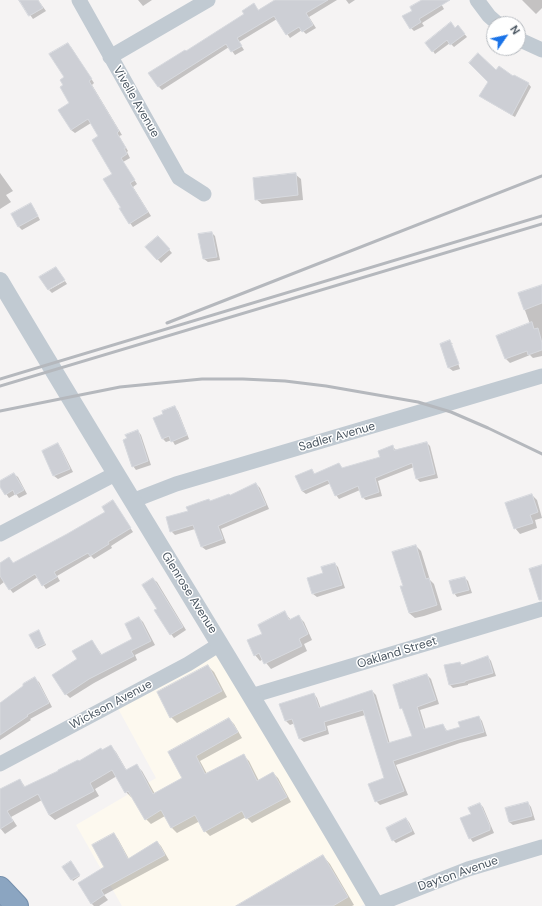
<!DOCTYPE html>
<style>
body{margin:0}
#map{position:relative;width:542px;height:906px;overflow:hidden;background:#f5f3f3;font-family:"DM Sans",sans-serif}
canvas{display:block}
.north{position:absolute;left:486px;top:16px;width:40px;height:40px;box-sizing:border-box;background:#fff;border:1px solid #b7bbc0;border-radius:50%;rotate:56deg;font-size:11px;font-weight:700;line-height:16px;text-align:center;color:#4a5661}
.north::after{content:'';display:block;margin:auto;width:14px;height:18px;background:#1a73e8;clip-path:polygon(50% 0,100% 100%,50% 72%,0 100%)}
</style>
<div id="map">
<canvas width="542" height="906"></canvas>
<div class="north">N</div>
</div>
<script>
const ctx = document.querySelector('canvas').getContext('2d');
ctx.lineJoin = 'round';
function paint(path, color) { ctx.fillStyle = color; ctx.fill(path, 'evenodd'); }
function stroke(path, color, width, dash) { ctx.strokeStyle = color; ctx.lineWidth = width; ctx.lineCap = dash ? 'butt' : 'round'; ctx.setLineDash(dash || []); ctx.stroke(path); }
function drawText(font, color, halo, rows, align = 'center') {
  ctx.font = font + ' "DM Sans",sans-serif'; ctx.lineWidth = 3; ctx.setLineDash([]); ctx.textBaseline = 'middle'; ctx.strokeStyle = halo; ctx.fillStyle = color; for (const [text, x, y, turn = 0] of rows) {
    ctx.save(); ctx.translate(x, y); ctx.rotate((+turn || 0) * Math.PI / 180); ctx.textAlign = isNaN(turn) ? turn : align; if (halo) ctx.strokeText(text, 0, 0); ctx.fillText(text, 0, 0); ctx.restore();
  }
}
const commercial = new Path2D(`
 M220 644 373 900 361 906H122L76 825 156 778 115 703Z`);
const shadow = new Path2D(`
 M24 0H38L46 11 33 19 21 2Z
 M138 0H152L143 6Z
 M277 0H337L309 17 316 28 306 34 302 30 290 38 277 19 239 42 244 50 235 55 229 47 162 90 158 86 245 15 254 4 259 11Z
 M346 0H355L349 4Z
 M422 0H439L444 9 422 23 424 26 414 31 411 28 413 11Z
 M522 0H542V8L536 14Z
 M455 29 461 30 467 37 454 47 450 43 435 54 433 51Z
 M71 47 94 83 92 85 122 135 119 136 128 151 127 152 130 158 123 162 137 184 133 187 151 216 133 227 130 223 99 136 91 123 75 133 71 130V103L65 86Z
 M497 72 513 77 528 83 531 87 515 117 484 99 481 96Z
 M0 173 13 191 6 195 11 202 0 209Z
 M295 174 301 179 303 200 262 204 256 199Z
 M31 204 34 208 40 220 22 230 18 226Z
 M212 233 215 236 220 260 208 262 204 259Z
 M158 237 172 253 161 263 146 247Z
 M65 281 67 284 52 293 49 290Z
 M542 286V356L533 358 530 355 510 363 506 359 497 337 530 324 519 294Z
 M450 342 453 344H451L460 369 453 371 449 368 441 345Z
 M174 407 178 411 189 439 175 445 172 440 166 442 163 439 155 419 164 415Z
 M138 431 141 435 151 465 136 470 133 466Z
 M427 443 430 446 438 478 420 482 417 479 414 467 378 481 382 496 366 500 362 497 360 490 339 499 336 495 331 483 306 494 302 491 297 477 312 470 315 474 339 464 343 469 382 458 392 446 396 450Z
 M58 444 61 448 73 472 58 479 54 476 43 451Z
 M14 474 18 477 27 494 19 498 16 494 9 498 0 485V482Z
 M256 484 260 488 269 509 221 529 226 543 206 550 202 547 195 529 175 535 171 531 189 511 211 502 230 496Z
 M532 495 537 500 542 518 535 520 537 528 520 534 515 528Z
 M113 501 133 532 111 546 112 548 94 559 91 556 57 576 60 581 46 589 38 577 13 593 4 582 0 585V564L9 558 14 564 68 535 106 512Z
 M416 546 421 551 430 580 434 584 442 610 424 616 415 618 409 613 404 587Z
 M335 564 338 567 345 588 317 597 313 594 324 574Z
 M465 578 468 581 472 593 457 597 454 593Z
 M153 579 157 582 186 630 174 638 171 634 158 609Z
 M285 613 291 620 298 616 304 622 312 640 304 644 307 651 271 669 263 659 260 661 255 655 263 634Z
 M139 618 143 622 155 645 135 655 137 660 94 683 70 698 66 694 79 660 92 641 102 655 134 639Z
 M40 633 46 645 38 649 37 648Z
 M488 657 491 661 496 676 468 684V685L453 688 450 685 460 663 462 665Z
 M208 666 214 672 227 697 177 723 171 717 158 692Z
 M427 675 431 679 439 704 420 710 426 730 443 725 448 732 461 728 479 717 482 721 487 736 460 743 396 765 408 795 380 805 376 801 385 779 365 715 327 726 329 734 304 742 300 739 295 723 290 725 286 721 281 705 314 694 317 698 321 709 372 691 376 695 390 744 413 737 405 712 401 708Z
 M35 679 39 682 52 707 30 719 31 720 0 740V710Z
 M229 719 234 724 242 738 200 761 207 774 244 756 249 761 259 781 273 773 278 778 291 802 252 823 246 817 210 836 205 831 200 821 177 833 172 828 165 816 151 824 146 819 132 797H131L126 792 117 776 95 789 99 796 55 820 49 815 42 800 11 817 17 826 5 834 0 828V791L20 780 26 788 110 746 116 752 127 771 137 766 142 771 155 794 184 778 169 752Z
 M528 803 531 807 535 820 513 825 509 822Z
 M480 804 483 807 494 833 473 842 470 838 472 814Z
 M406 819 409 822 415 834 396 843 393 840Z
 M114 834 118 839 129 859 157 842 161 846 169 860 104 895 108 900 99 906H94L91 903 106 868Z
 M323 856 330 864 354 905 352 906H246Z
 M73 864 80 876 73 881 64 867Z`);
const building = new Path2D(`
 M19 0H38L43 8 29 16Z
 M275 0H328L306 13 313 25 302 32 299 27 286 35 274 16 237 38 242 46 231 52 226 44 158 87 148 73 185 50 186 51 244 14 242 11 254 3 258 10Z
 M422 0H450L419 19 421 22 410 29 402 16 412 11 410 7Z
 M451 22 455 28 458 25 465 34 450 45 447 40 432 52 425 43Z
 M68 43 92 79 89 81 119 131 117 133 126 148H124L127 154 121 158 135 180 130 183 148 212 129 224 119 208H121L103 179 112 174 92 140 98 136 88 119 71 130 58 110 69 103 60 87 63 85 60 80 64 77 49 54Z
 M478 53 496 70 499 66 513 76 514 75 529 83 512 115 479 96 488 82 469 63Z
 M296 173 298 195 255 200 253 178Z
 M31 203 38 216 18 227 11 214Z
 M212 232 217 257 203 259 198 234Z
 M158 236 170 249 157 260 145 247Z
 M56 267 65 280 48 290 39 277Z
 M542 285V303L524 310 518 293Z
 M532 322 534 329 538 328 542 343V350L528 355 527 351 505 359 496 336Z
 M450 340 459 364 448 368 440 344Z
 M175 406 187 435 171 442 169 436 162 439 153 418 163 414 162 411Z
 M138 430 148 461 132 467 123 440 127 438 125 435Z
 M427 442 435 474 416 479 412 463 375 478 379 492 362 498 358 486 335 496 328 480 302 491 295 476 312 469 314 474 339 463 342 468 380 457 378 451 393 445 394 450Z
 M58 443 70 469 53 476 42 451Z
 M14 473 24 490 15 495 13 490 5 495 0 487V481Z
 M256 483 266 505 218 526 223 539 201 547 193 525 170 532 166 517 188 511 186 507 203 501 209 499 210 501 229 494 230 495Z
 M532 494 538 512 530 515 533 523 514 529 505 503Z
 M113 500 131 528 108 542 109 544 90 556 88 553 54 572 57 577 42 586 35 574 9 590 0 576V563L9 557 13 563 67 534 105 512 102 507Z
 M416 545 426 579 429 578 437 605 418 611 409 613 400 586H403L392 552Z
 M335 563 342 585 312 594 307 578 323 573 321 567Z
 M542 565V600H539L529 569Z
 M465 577 469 590 453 594 449 581Z
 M153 578 183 627 170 635 154 610 157 609 142 585Z
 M285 611 289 620 299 615 308 634 299 639 302 646 264 664 259 653 254 656 247 640 262 634 258 625Z
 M139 617 151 641 131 651 134 656 89 679 65 695 52 675 77 659 72 651 92 640 101 655 132 639 125 624Z
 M39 630 45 644 36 648 29 635Z
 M488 656 493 673 465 681V682L449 685 444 665 460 662 461 665Z
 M208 665 222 691 170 718 157 692Z
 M427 674 436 700 417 707 424 729 443 724 446 731 460 727 458 722 479 716 484 732 456 740 393 761 404 791 375 802 368 784 384 778 363 710 324 722 326 730 299 739 292 719 285 721 279 704 314 693 319 708 372 690 388 743 412 736 402 708 400 709 393 685Z
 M35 677 49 703 27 715 28 716 0 735V703L23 686V684Z
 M229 718 238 732 196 756 205 774 244 754 257 781 273 772 287 797 246 819 242 811 204 832 195 815 171 828 161 810 145 820 128 791 125 793 112 770 90 783 94 791 49 815 38 794 7 811 13 821 0 829V789L20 779 24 787 58 771V770L78 760 79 761 101 748 102 750 111 745 126 770 137 764 153 794 182 778 168 752Z
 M528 802 532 816 509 822 505 808Z
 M480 803 490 826V830L469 839 460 818 471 814 468 808Z
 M406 818 412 831 392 841 386 828Z
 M114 833 128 859 157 841 165 855 101 890 104 895 91 904 78 883 104 867 92 845Z
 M323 855 348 897 333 906H236Z
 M71 861 80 875 71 880 62 867Z`);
const minor = new Path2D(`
 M79 0 179 178 204 194
 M477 0 489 16 498 24
 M518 39 542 50
 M110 57 208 0
 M132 501 176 484 542 376
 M0 534 115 474
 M251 696 542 609
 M0 764 188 664 220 644
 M376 905 468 869 542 847`);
const tertiary = new Path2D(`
 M0 281C124 490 254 696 376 906`);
const motorway = new Path2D(`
 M0 888 17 906`);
const rail = new Path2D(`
 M167 323 542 176
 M0 379 542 216
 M0 386 542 224
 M0 411 120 387 202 379H243L285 381 326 386 418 402 451 412 488 428 542 454`);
const streetNames = [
 ["Vivelle Avenue",136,102,60],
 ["Sadler Avenue",337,437,-16],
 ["Glenrose Avenue",189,593,58],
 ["Oakland Street",397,653,-17],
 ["Wickson Avenue",111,705,-28],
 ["Dayton Avenue",458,874,-19]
];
paint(commercial, '#fdf9ef');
paint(shadow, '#0003');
paint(building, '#cdcfd5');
stroke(building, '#d7d9de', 1);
stroke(motorway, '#7690ad', 24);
stroke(minor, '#c1cad2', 15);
stroke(tertiary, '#c1cad2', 18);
stroke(motorway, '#8ba5c1', 22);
stroke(rail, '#b5b8bd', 3);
drawText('12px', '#4a5661', '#fff', streetNames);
</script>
